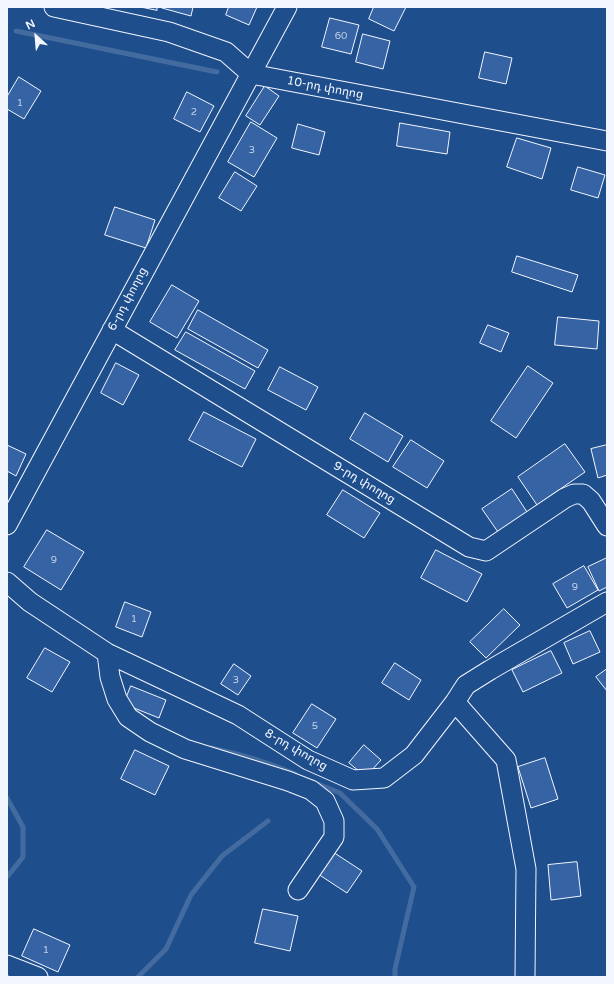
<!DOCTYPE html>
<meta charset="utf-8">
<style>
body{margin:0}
#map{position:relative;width:614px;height:984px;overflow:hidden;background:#1f4e8c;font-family:"Varela Round",sans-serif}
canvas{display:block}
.frame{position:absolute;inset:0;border:8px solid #f2f6ff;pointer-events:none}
.north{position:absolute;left:16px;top:16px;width:40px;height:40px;-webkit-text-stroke:3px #1f4e8c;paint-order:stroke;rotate:334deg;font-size:11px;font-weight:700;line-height:16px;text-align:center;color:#f2f6ff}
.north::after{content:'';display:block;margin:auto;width:14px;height:18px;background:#f2f6ff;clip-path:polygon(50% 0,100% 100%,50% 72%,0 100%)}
</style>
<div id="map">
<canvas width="614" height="984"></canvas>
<div class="frame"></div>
<div class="north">N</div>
</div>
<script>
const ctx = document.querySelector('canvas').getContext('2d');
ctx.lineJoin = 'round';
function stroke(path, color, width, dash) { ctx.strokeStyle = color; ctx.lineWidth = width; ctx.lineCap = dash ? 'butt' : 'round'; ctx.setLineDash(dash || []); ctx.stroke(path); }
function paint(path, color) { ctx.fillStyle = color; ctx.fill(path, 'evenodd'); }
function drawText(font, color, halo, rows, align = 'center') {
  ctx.font = font + ' "Varela Round","Noto Sans Armenian",sans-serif'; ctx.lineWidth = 3; ctx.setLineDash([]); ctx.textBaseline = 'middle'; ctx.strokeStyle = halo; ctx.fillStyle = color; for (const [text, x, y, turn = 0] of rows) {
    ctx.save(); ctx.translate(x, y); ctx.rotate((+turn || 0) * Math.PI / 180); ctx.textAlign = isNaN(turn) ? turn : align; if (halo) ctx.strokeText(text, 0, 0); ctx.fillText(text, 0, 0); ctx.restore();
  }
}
const stream = new Path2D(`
 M16 31 217 72
 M211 748C240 754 267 762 295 774
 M313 782 340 793 377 829 414 887 395 969V977
 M7 798 23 827V857L7 877
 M138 977 166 949 191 895 222 856 268 821`);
const building = new Path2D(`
 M141 7H157V10Z
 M162 7H193L191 16 162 8Z
 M229 7H257L249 25 226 15Z
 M374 7H406L394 31 369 19Z
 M330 18 359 25 351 54 322 47Z
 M363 34 390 41 383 69 356 62Z
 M485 52 512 58 506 84 479 78Z
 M19 77 41 91 24 119 7 109V97Z
 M265 86 279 96 260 125 246 116Z
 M187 92 214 106 200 132 174 119Z
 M251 122 277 138 254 177 228 162Z
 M400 123 450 132 447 154 397 146Z
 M298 124 325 132 319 155 292 148Z
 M517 138 551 148 542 179 507 167Z
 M578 167 605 175 598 198 571 190Z
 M235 172 257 186 241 211 219 198Z
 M115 207 155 220 146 248 105 235Z
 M517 256 578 275 572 292 512 272Z
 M172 285 199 301 177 338 150 322Z
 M198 310 268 350 258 368 188 329Z
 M558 317 599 321 597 349 555 345Z
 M488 325 509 333 501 352 480 343Z
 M186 332 255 371 245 389 175 350Z
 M116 363 139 375 123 405 101 393Z
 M528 366 553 383 516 438 491 421Z
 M280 367 318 387 306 410 268 390Z
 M204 412 256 439 242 467 189 440Z
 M365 413 403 436 388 462 350 439Z
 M411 440 444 461 427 488 393 467Z
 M565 444 585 472 537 505 518 477Z
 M7 445 26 454 16 476 7 471Z
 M607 445V475L598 478 591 449Z
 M512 489 527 512 498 532 482 509Z
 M343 490 380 513 364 538 327 515Z
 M47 530 84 552 61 590 24 567Z
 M436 550 482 574 467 602 421 578Z
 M607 558V587L599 591 588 567Z
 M584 566 598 590 567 608 553 584Z
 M125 602 151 612 142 637 116 627Z
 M504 609 520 625 486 658 470 642Z
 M590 631 600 652 573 664 564 643Z
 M45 648 70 662 52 692 27 678Z
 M551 651 562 673 523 692 512 670Z
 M395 663 421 680 409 700 382 683Z
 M234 664 251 676 238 695 221 684Z
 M607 669V691L596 677Z
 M131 686 166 700 159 718 124 704Z
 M312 704 336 719 317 748 293 733Z
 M364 745 381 760 370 772H360L349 763Z
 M135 750 169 766 155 795 121 779Z
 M545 758 558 799 531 808 518 767Z
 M333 852 362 871 347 893 318 874Z
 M577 862 581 896 551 900 548 865Z
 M263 909 298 916 290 951 255 943Z
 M34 929 70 945 58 972 22 956Z`);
const minor = new Path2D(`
 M54 7 169 32 226 52 251 74 607 141
 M112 330 469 547 486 551 565 498 574 494H583L591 501 607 526
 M7 525 287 7
 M7 582 30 602 107 653 238 715 308 760 353 780 384 778 414 755 455 702 466 685 490 670 607 602
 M107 653 110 677 117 699 128 717 150 732 185 749 288 781 311 790 325 801 334 821V837L298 890
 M455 702 506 760 526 869 525 977
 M7 965 38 977`);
const numberNames = [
 ["60",341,36],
 ["1",20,103],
 ["2",194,112],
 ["3",252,150],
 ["9",54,560],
 ["9",575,587],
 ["1",134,619],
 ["3",236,680],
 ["5",315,726],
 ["1",46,950]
];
const streetNames = [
 ["10-րդ փողոց",325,88,11],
 ["6-րդ փողոց",128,299,-62],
 ["9-րդ փողոց",364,483,31],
 ["8-րդ փողոց",296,750,30]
];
stroke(stream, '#446ba0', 5);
paint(building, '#3563a3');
stroke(building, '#f2f6ff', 1);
stroke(minor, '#f2f6ff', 21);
stroke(minor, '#1f4e8c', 19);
drawText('10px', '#c3d1e8', null, numberNames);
drawText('12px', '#f2f6ff', '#1f4e8c', streetNames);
</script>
